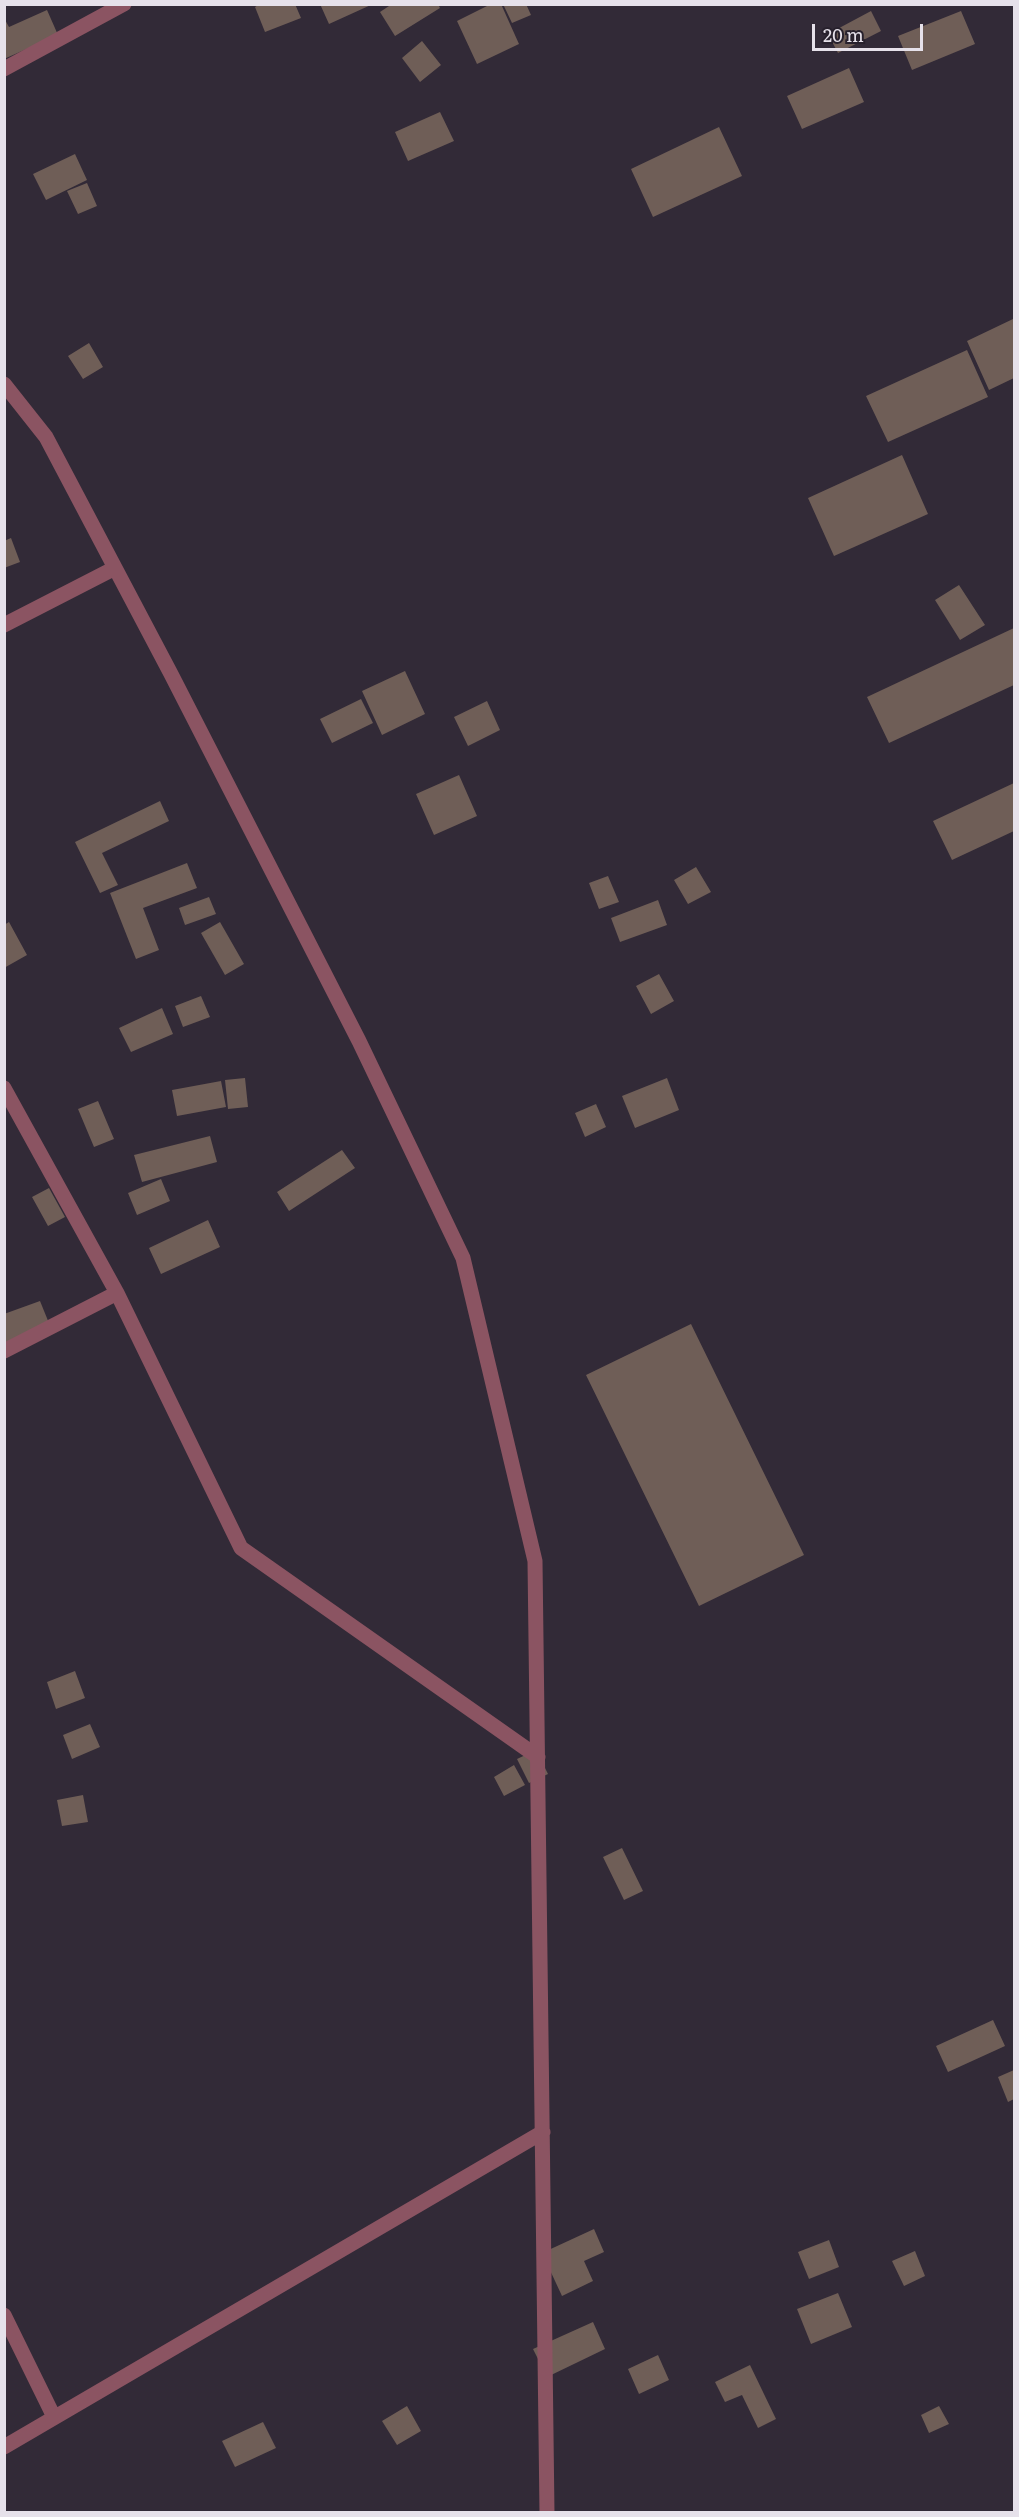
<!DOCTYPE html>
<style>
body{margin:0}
#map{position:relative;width:1019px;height:2517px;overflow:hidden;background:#322a37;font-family:Literata,serif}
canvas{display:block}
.frame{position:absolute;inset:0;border:6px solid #e6e1ea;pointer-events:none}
.scale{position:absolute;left:812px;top:24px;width:111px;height:27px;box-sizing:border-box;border:3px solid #e6e1ea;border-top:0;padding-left:8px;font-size:18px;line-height:21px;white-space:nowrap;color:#e6e1ea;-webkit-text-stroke:4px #28212d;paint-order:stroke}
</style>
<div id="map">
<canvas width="1019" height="2517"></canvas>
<div class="frame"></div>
<div class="scale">20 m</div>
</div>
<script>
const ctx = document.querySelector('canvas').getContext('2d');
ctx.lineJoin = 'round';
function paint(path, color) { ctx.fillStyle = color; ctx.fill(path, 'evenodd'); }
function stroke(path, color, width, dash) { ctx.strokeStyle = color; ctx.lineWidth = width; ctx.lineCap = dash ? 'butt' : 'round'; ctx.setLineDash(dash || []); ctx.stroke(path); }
const building = new Path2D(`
 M260 4H295L301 18 265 32 255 7Z
 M320 4H373L329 24Z
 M392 4H438L440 8 395 36 380 12Z
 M491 4H501L519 44 477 64 457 21Z
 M503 4H526L531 15 512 23Z
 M47 10 58 35 4 59V18L9 27Z
 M871 11 881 31 838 53 828 34Z
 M961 11 975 44 912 70 898 36Z
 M422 41 441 65 420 82 402 58Z
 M849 68 864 102 802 129 787 96Z
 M440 112 454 141 408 161 395 132Z
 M719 127 742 176 653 217 631 169Z
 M75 154 87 180 46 200 33 174Z
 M87 183 97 206 78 214 67 191Z
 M1013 319 1014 378 989 390 967 341Z
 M89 343 103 367 83 379 68 356Z
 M967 350 988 397 888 442 866 396Z
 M902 455 928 514 834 556 808 498Z
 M11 538 20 562 4 568V541Z
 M959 585 985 625 960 640 935 600Z
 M1014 628V685L889 743 867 697Z
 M405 671 425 714 382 735 362 691Z
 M361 699 373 723 332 743 320 719Z
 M487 701 500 730 468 746 454 717Z
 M459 775 477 816 434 835 416 794Z
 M1014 783V831L952 860 933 821Z
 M160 801 169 821 102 853 118 885 100 893 75 842Z
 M187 863 197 888 143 908 159 950 136 959 110 893Z
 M696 867 711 892 688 904 674 880Z
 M608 876 619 902 599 909 589 883Z
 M209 897 216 914 185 925 179 908Z
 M658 900 667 925 620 942 611 918Z
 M9 922 27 955 4 968V925Z
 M220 922 244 964 225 975 201 933Z
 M659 974 674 1001 651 1014 636 986Z
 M201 996 210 1017 183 1027 175 1006Z
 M162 1008 173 1034 131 1052 119 1028Z
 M245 1078 248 1107 228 1109 225 1080Z
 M667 1078 679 1110 635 1128 622 1096Z
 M221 1081 226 1107 177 1116 172 1090Z
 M98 1101 114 1139 94 1147 78 1109Z
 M596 1104 606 1127 585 1137 575 1113Z
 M210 1136 217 1162 142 1182 134 1155Z
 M342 1150 355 1168 289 1211 277 1192Z
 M161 1179 170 1201 137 1215 128 1193Z
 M49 1188 65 1217 48 1226 32 1197Z
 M208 1220 220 1247 161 1274 149 1248Z
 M40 1301 53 1333 4 1352V1314Z
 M691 1324 804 1555 699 1606 586 1375Z
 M75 1671 85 1698 56 1709 47 1682Z
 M90 1724 100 1747 72 1759 63 1735Z
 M536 1750 548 1774 529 1783 517 1759Z
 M514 1765 525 1785 504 1796 494 1777Z
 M83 1795 88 1822 62 1826 57 1800Z
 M622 1848 643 1891 624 1900 603 1857Z
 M993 2020 1005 2046 948 2072 936 2046Z
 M1014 2070V2099L1008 2102 998 2077Z
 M594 2229 604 2252 584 2261 593 2281 562 2296 542 2253Z
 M829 2240 839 2267 809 2279 798 2252Z
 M915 2251 925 2276 904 2286 892 2261Z
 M838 2293 852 2327 811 2344 797 2309Z
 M593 2322 605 2349 547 2377 533 2349Z
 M658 2355 669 2380 639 2394 628 2369Z
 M750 2365 776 2419 758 2428 742 2395 725 2402 715 2382Z
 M407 2406 421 2431 397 2445 382 2421Z
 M939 2406 949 2424 929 2433 921 2415Z
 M263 2422 276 2448 235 2467 222 2441Z`);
const minor = new Path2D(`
 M4 69 124 4
 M4 384 46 437 171 674 359 1041 463 1258 535 1561 547 2512
 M4 625 115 568
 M4 1088 117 1293 241 1548 538 1757
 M4 1351 117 1293
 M4 2315 54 2417
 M4 2447 543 2132`);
paint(building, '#6f5e57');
stroke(minor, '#8b5462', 15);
</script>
